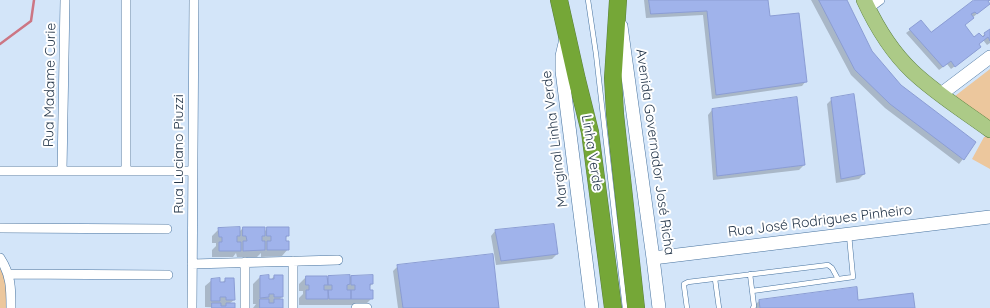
<!DOCTYPE html>
<meta charset="utf-8">
<style>
body{margin:0}
canvas{display:block;background:#d3e5f9}
</style>
<canvas width="990" height="308"></canvas>
<script>
const ctx = document.querySelector('canvas').getContext('2d');
ctx.lineJoin = 'round';
function paint(path, color) { ctx.fillStyle = color; ctx.fill(path, 'evenodd'); }
function stroke(path, color, width, dash) { ctx.strokeStyle = color; ctx.lineWidth = width; ctx.lineCap = dash ? 'butt' : 'round'; ctx.setLineDash(dash || []); ctx.stroke(path); }
function drawText(font, color, halo, rows, align = 'center') {
  ctx.font = font + ' Quicksand,sans-serif'; ctx.lineWidth = 4; ctx.setLineDash([]); ctx.textBaseline = 'middle'; ctx.strokeStyle = halo; ctx.fillStyle = color; for (const [text, x, y, turn = 0] of rows) {
    ctx.save(); ctx.translate(x, y); ctx.rotate((+turn || 0) * Math.PI / 180); ctx.textAlign = isNaN(turn) ? turn : align; if (halo) ctx.strokeText(text, 0, 0); ctx.fillText(text, 0, 0); ctx.restore();
  }
}
const green = new Path2D(`
 M990 69V123L955 96Z
 M990 136V169L972 159 984 137Z
 M0 268C7 280 7 295 9 308H0Z`);
const shadow = new Path2D(`
 M644 0H767L769 17 806 81 802 86 712 99 703 15 646 18Z
 M811 0H846L871 51 963 159 959 164 885 108 851 75Z
 M975 0H989L985 7 964 25 974 38 981 37 990 30V43L987 45 983 40 978 44 976 51 951 69 947 64 939 70 906 33 910 30 931 34Z
 M832 99 864 174 859 179 836 183 827 104Z
 M712 110 804 165 799 170 713 180 708 115Z
 M243 228 264 232 268 228 288 235 285 239V242L288 249 282 256 261 257V253L257 257H237L236 253 233 257H212V250L216 246V243H212V236L219 229 239 232Z
 M495 231 557 254 552 259 496 265 491 236Z
 M398 266 498 308H398L393 271Z
 M268 276V280H271L274 276 282 297 279 300 282 308H253L256 304H253V284L260 277Z
 M372 276V284L369 287V291L372 298 365 305H299V298L303 294V291H299V284L306 277H326V279L329 277Z
 M226 279 234 300 229 304 234 308 205 307V286L212 280 219 283H222Z
 M856 288 858 301 914 308H754V306L759 301Z`);
const stream = new Path2D(`
 M0 44 31 21 34 0`);
const building = new Path2D(`
 M649 0H768L770 16 799 13 807 82 716 95 707 11 651 14Z
 M819 0H847L872 51 901 85 976 142 964 160 890 104 855 70Z
 M974 0H990L988 1 990 4 977 14 975 12 971 14 974 18 965 25 974 37 979 33 983 37 985 35 984 33 990 29V41L988 37 979 44 981 47 955 67 951 61 943 67 909 29 921 20 931 32Z
 M854 94 865 174 841 179 831 98Z
 M797 97 805 165 717 176 712 109Z
 M554 224 558 254 501 261 495 230Z
 M240 227V236H237V242H241V251H219V242H222V237H219L218 228Z
 M243 227H265V236H262V241H265V250L243 251V241H247L246 236H243Z
 M267 227H289V236H286V241H289V250H267V241H271V236H267Z
 M493 254 499 308H403L397 265Z
 M269 275V279H274V275H283V297H274V294H269V297L260 298V276Z
 M350 275V284L347 285V290H351V299H329L328 290H332V285H328V276Z
 M373 275V284H370V290H373V299H351V290H355V285H351V276Z
 M306 276H327L328 285H324V290H328V299H306V290H309V285H306Z
 M220 278V282H225V278H234L235 300H226V297H220V301H211V279Z
 M857 287 858 300 913 293 915 308H760L759 300Z
 M260 299H269V303H274V299H283V308H260Z
 M212 303H221V306H226V303H235V308H212Z`);
const lane = new Path2D(`
 M588 0 596 54 625 308
 M750 274 754 306 753 308
 M715 279 719 308
 M752 291 853 277 849 235
 M687 308 684 286V284L688 282 828 265 832 268 838 279`);
const street = new Path2D(`
 M868 9 880 0
 M0 171H192
 M62 171 65 0
 M126 171V0
 M0 228 167 229
 M0 258C11 275 11 288 11 308
 M293 261V308
 M245 262V308
 M192 264 338 260
 M9 274 168 275
 M192 308 194 0
 M356 308H367`);
const secondary = new Path2D(`
 M621 26 653 258 659 308
 M566 39 562 56V71L592 308
 M941 94 990 57
 M653 258 990 217`);
const primary = new Path2D(`
 M864 0C876 26 891 51 912 71 935 93 964 111 990 130`);
const highway = new Path2D(`
 M559 0 577 80 590 132 613 308
 M618 0 613 78 615 114 636 308`);
const streetNames = [
 ["Rua Madame Curie",50,85,-89],
 ["Marginal Linha Verde",555,139,-97],
 ["Avenida Governador José Richa",655,152,82],
 ["Linha Verde",592,153,81],
 ["Rua Luciano Piuzzi",179,154,-90],
 ["Rua José Rodrigues Pinheiro",820,221,-7]
];
paint(green, '#ecc79d');
paint(shadow, '#0003');
stroke(stream, '#cc7684', 2.5);
paint(building, '#a0b3eb');
stroke(building, '#8b9dd4', 1);
stroke(lane, '#48739f', 5.5);
stroke(street, '#48739f', 10);
stroke(secondary, '#48739f', 14);
stroke(primary, '#597f3e', 16);
stroke(highway, '#597f3e', 18);
stroke(lane, '#fff', 4.5);
stroke(street, '#fff', 9);
stroke(secondary, '#fff', 13);
stroke(primary, '#acca87', 15);
stroke(highway, '#75a737', 17);
drawText('14px', '#24364a', '#fff', streetNames);
</script>
